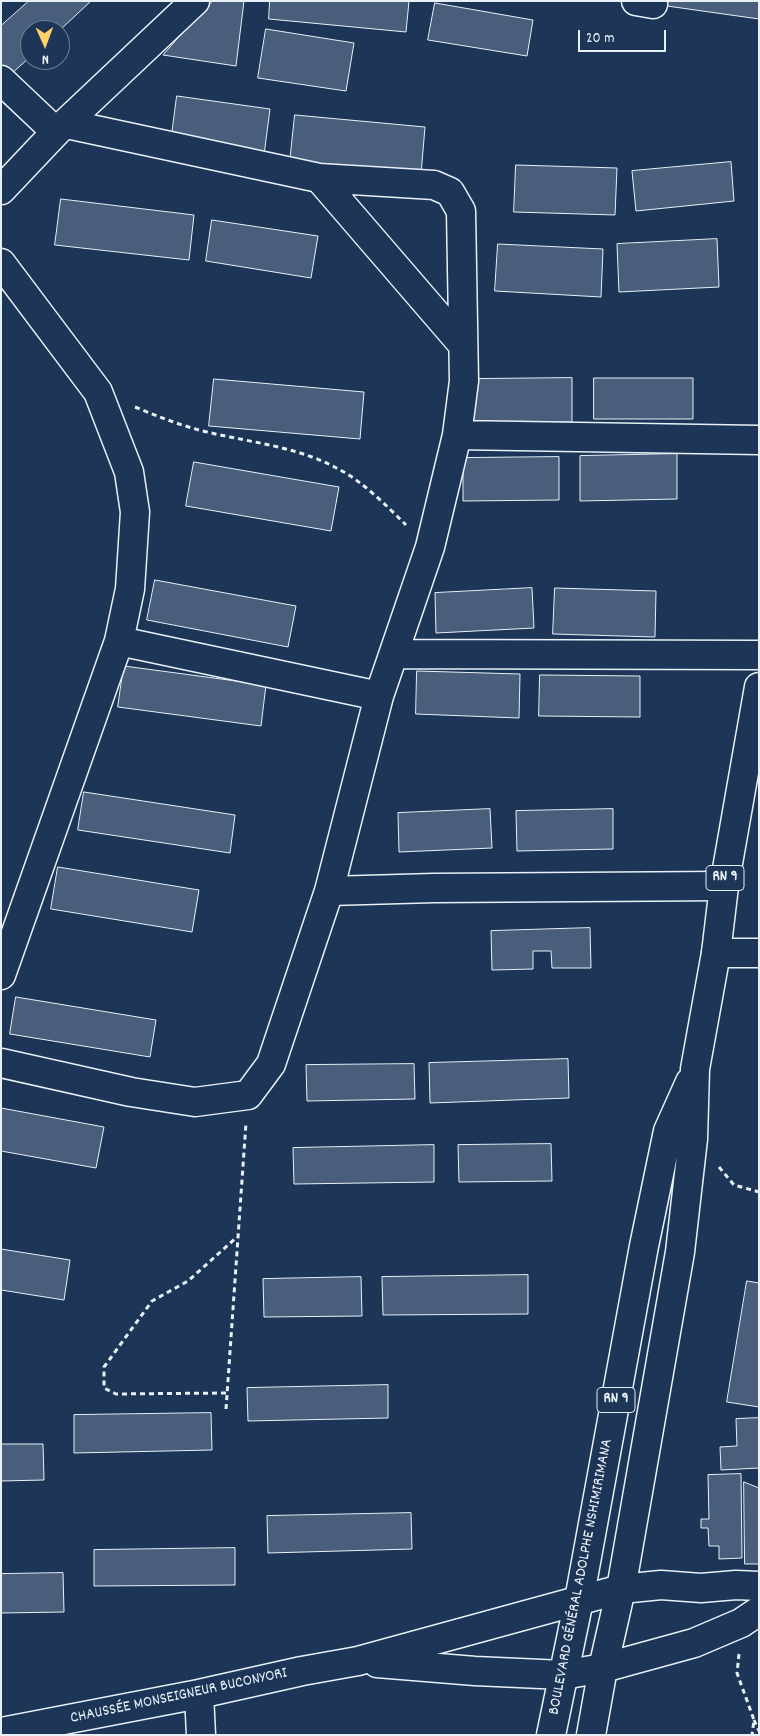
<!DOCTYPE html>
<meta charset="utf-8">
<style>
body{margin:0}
#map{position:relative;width:760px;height:1736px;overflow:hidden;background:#1d3557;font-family:Dekko,sans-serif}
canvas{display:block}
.frame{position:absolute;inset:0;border:2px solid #e8f1f8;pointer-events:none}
.north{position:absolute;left:20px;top:20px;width:50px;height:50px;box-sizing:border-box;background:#1d3557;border:1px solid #6e8097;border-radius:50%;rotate:178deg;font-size:14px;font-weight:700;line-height:20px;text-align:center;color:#e8f1f8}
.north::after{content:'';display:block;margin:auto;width:18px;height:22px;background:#ffd166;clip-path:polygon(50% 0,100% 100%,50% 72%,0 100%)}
.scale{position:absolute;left:578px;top:30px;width:88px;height:22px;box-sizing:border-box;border:2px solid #e8f1f8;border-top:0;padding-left:6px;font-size:15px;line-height:18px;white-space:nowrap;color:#e8f1f8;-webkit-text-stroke:4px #1d3557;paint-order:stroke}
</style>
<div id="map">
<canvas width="760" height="1736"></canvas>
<div class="frame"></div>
<div class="north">N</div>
<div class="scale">20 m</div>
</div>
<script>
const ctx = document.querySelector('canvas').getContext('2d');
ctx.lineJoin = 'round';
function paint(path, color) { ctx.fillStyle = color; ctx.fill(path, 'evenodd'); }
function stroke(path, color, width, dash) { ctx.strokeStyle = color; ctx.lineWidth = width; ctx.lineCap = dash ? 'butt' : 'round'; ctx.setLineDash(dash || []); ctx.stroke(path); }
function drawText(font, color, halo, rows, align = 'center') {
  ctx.font = font + ' Dekko,sans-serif'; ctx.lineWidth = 4.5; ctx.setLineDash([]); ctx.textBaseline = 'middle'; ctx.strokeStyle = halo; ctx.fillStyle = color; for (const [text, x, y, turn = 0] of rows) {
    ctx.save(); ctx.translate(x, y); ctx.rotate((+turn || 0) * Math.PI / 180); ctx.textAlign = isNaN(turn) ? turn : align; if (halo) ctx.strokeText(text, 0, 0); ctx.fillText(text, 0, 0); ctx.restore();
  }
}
const building = new Path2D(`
 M29 1H91L60 30H30V57L10 75 1 65V26Z
 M213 1H244L236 66 163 55 197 16Z
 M270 1H409L406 32 269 19Z
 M668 1H759V19L667 6Z
 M435 3 533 20 527 56 428 40Z
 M266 29 354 43 346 91 258 78Z
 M177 96 270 109 264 155 171 142Z
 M295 115 425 127 421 174 290 162Z
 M731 162 734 201 636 211 632 171Z
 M516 165 617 168 615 215 514 212Z
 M61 199 194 215 189 260 55 245Z
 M212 220 318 236 311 278 206 261Z
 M717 239 719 287 619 292 617 244Z
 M498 244 603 249 601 297 495 291Z
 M572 378V422L473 423V379Z
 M594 378H693V419H594Z
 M214 379 364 392 360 439 209 426Z
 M677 454V499L580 501V456Z
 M559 457V500L463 501V458Z
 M194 462 339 487 331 531 186 506Z
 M155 580 296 606 288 647 147 620Z
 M532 588 534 628 436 633 435 593Z
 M555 588 656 591 655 637 553 634Z
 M124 666 266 685 261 726 118 707Z
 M417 671 520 674 519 718 416 714Z
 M540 675 640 676V717L539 716Z
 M84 792 235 815 230 853 78 830Z
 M490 809 492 848 399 852 398 813Z
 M613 809V849L517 851 516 811Z
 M58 867 199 890 192 932 51 909Z
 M590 928 591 968H552L551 951H533V969L492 970 491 931Z
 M16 997 156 1020 150 1057 10 1034Z
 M568 1059 569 1098 430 1103 429 1063Z
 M414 1064 415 1099 307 1101 306 1065Z
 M1 1108 104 1127 96 1168 1 1151Z
 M551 1144 552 1181 459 1182 458 1145Z
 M434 1145V1182L294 1184 293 1148Z
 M1 1249 70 1260 64 1300 1 1290Z
 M528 1275V1314L383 1315 382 1277Z
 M361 1277 362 1316 264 1317 263 1279Z
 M747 1281 759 1283V1407L727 1402Z
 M388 1385V1418L248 1421 247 1388Z
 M211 1413 212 1450 74 1453V1415Z
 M759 1418V1468L721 1470 720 1447 737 1446 736 1419Z
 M1 1444H43L44 1480 1 1481Z
 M741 1474 742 1558 719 1559V1546H709L708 1528H701V1519H709L708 1475Z
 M744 1482 759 1488V1564H745Z
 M411 1513 412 1549 268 1553 267 1516Z
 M235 1548V1585L94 1586V1550Z
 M63 1573 64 1612 1 1613V1574Z`);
const path = new Path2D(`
 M135 407C159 417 182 426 207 432 253 443 301 447 342 471 364 483 388 507 406 525
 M719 1167 734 1185 759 1192
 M226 1393 116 1394 104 1388V1367L152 1301 188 1281 237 1237
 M226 1409 246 1123
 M739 1654 737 1673 754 1720 752 1735
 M754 1720 759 1731`);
const minor = new Path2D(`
 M636 1 653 4
 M1 80 56 132
 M67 124 319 178 434 185 450 192 461 211 464 381 457 435 430 547 379 696 329 891 434 888 724 886
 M319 178 463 345
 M1 190 56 132 195 1
 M1 263 98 392 129 472 135 512 130 589 119 641 1 975
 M457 435 759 440
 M119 641 379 696
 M394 654 759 655
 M716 953H759
 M1 1063 131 1092 195 1102 248 1095 271 1064 329 891
 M377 1663 475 1671 563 1675 603 1668 694 1643 741 1623 759 1611
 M199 1694 201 1735
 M1 1732 199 1694 302 1671 358 1661 621 1589 661 1585 701 1588 736 1585 759 1586`);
const major = new Path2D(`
 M551 1735 579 1600 644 1246 668 1131 690 1082
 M591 1735 603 1668 621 1589 680 1252 693 1139 695 1069 716 953 724 886 759 687`);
const shields = [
 [725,878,38],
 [616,1400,38]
];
const shieldNames = [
 ["RN 9",725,878],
 ["RN 9",616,1400]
];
const streetNames = [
 ["BOULEVARD GÉNÉRAL ADOLPHE NSHIMIRIMANA",582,1577,-79],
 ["CHAUSSÉE MONSEIGNEUR BUCONYORI",179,1697,-12]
];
paint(building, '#495e7a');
stroke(building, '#e8f1f8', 1);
stroke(minor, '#e8f1f8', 31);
stroke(major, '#e8f1f8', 31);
stroke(path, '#e8f1f8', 3, [5, 4]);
stroke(minor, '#1d3557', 28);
stroke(major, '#1d3557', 28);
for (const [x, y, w] of shields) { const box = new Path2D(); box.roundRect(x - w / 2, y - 12.5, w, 25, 4); ctx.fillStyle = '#1d3557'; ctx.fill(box); stroke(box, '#e8f1f8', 1); }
drawText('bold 15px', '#e8f1f8', null, shieldNames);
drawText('16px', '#e8f1f8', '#1d3557', streetNames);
</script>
